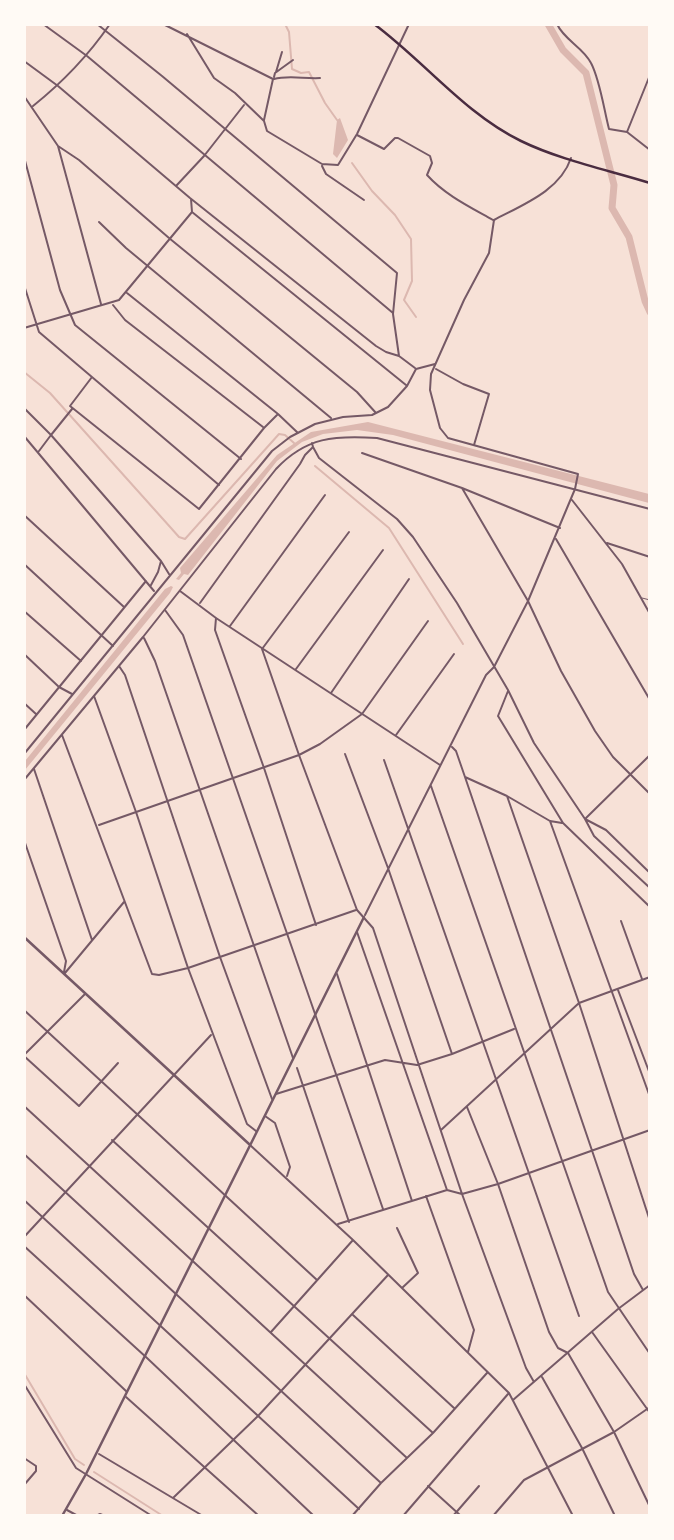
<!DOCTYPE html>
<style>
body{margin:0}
#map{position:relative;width:674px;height:1540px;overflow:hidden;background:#f7e1d7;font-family:"Work Sans",sans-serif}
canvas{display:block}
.frame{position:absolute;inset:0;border:26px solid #fffaf5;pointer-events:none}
</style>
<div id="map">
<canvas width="674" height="1540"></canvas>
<div class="frame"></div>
</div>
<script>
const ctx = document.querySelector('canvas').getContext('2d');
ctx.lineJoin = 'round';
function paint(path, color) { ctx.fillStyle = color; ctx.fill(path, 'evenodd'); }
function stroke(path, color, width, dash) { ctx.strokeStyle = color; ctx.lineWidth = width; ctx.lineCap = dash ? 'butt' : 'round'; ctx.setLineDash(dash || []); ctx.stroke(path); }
const water = new Path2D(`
 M340 118 348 140 337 158 333 154 337 120Z
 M368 422 649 494V503L393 435 357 430 323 434 302 442 277 461 188 575 184 574 179 580 176 579 181 573 180 568 277 455 311 432Z
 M171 586 173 587 170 593 25 770V761L165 589Z`);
const stream = new Path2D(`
 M285 24 289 32 292 69 301 73 309 72 325 103 337 120
 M352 163 372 191 395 215 411 239 412 281 404 300 416 317
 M24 372 50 393 171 528 179 537 185 539 279 434 285 435 294 443
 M315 466 389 528 463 644
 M24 1373 75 1459 84 1465
 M94 1472 163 1516`);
const river = new Path2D(`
 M548 24 563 50 586 73 614 185 612 208 629 237 645 301 650 312`);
const service = new Path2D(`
 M642 598 650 600`);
const minor = new Path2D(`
 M43 24 87 56 393 313
 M97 24 162 76 397 273 393 314 399 356 415 368
 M163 24 273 79 264 120
 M557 24C564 40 583 47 591 63 600 80 604 110 609 129L627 132
 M187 34 214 78 235 93 264 121 267 131 322 164 338 165 357 134 409 24
 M24 61 58 86 190 198 376 346 386 352 399 356
 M276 72 282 52
 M650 75 627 132 650 150
 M274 77 275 73 293 60
 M274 79C288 75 305 79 320 78
 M24 96 58 146 101 304
 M33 106C63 82 88 56 110 24
 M357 135 384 149 395 138H398L430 156 432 163 427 175C445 195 470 207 493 220
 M58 146 79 160 169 238 357 392 376 413
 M24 157 60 290 75 325 241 459
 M322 166 326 174 364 200
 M176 186 204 156 244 105
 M192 212 406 385
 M99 222 126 248 331 418
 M24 285 39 332 219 485
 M127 293 278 414 298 433
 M113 305 125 320 263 427
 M24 328 119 300 192 212 191 199
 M436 369 463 384 489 394 474 445
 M92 377 70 406 199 509 264 428 278 414
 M24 408 51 435 39 451
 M72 409 51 435 161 561 169 574
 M24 436 154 591
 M313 447 319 458 397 519 413 537 457 603 508 690 534 743 585 819 594 836 650 888
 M362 453 462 488 560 528
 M462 488 528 601 561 671 595 731 613 757 650 794
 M572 500 622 564 650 614
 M24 515 124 607
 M349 532 262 649 299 755 357 910 373 928 462 1194 526 1368 534 1382
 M556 539 650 700
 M607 543 650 557
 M24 564 113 646
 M151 585 158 572 161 561
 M180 591 216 618 440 765
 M200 603 300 464 305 455 313 447 312 443
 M165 610 183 635 383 1209
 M24 611 81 661
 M216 618 215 630 264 768 316 925
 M230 626 325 495
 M144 638 155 661 293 1058
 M24 654 59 687 72 694
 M119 666 125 675 220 957 272 1099
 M296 669 383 550
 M508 691 498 716 563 823 650 907
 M331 693 409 579
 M94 696 136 812 188 968 247 1124 256 1131
 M24 703 36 714
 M24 730 146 581
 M62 735 152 974 159 975 188 968 356 910
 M396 735 454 654
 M452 747 456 751 465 777 507 796 550 821 562 823
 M24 754 272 451 290 437 315 424 343 417 372 415 388 407 407 386 416 369 435 364
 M345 754 388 868 452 1054
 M650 755 585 819 606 830 650 873
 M384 760 579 1316
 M34 769 92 940
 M465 777 634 1274 643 1290
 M24 780 143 637 276 469C306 437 335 435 377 438L650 509
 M431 786 608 1292 650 1354
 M507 796 579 1003 650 1221
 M550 821 650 1097
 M99 825 299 755 320 744 362 714 428 621
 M24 840 66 961 64 972
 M365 915 486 675 494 667 528 601 575 489 578 474 448 438 440 428 430 390 431 374 464 300 489 253 494 220C522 205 560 191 571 158
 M621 921 642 979
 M357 932 447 1190
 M65 973 124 902
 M337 974 412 1201
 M618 990 650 1074
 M24 1010 317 1280
 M24 1055 85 994
 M24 1056 79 1106 118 1063
 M297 1068 349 1222
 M276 1094 385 1060 417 1065 452 1054 514 1029
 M24 1106 407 1458
 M467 1107 498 1184 549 1332 558 1348 568 1353 614 1432 650 1507
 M265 1116 275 1123 290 1167 287 1176
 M441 1130 579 1003 650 977
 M112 1140 433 1433
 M250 1145 353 1240 509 1393 573 1516
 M24 1154 381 1483
 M426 1196 474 1330 468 1352
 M24 1200 359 1509
 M338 1224 447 1190 462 1194 498 1184 650 1130
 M397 1228 418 1273 402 1288
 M24 1237 211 1035
 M24 1246 147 1358 314 1516
 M24 1295 126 1391
 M353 1315 454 1408
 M271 1332 353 1240
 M592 1332 650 1413
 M542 1377 582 1448 615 1516
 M24 1384 76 1468 152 1516
 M126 1397 259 1516
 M513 1400 618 1309 650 1285
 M99 1454 203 1516
 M24 1458 36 1466V1471L24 1485
 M428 1486 461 1516
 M173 1498 258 1416 388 1275
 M67 1510 78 1516
 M96 1516 100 1514 105 1516
 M352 1516 381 1483 433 1433 487 1373
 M403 1516 508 1394
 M453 1516 479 1486
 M493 1516 524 1480 614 1432 650 1407`);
const tertiary = new Path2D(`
 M24 937 249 1144
 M62 1516 86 1474 364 917`);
const primary = new Path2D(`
 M374 24C424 61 465 114 521 141 560 160 608 170 650 183`);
paint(water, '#dcb8b0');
stroke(stream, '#dcb8b0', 2);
stroke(river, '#dcb8b0', 7);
stroke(service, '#755966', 1);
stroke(minor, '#755966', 2);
stroke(tertiary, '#755966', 2.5);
stroke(primary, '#4a2c40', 2.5);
</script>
